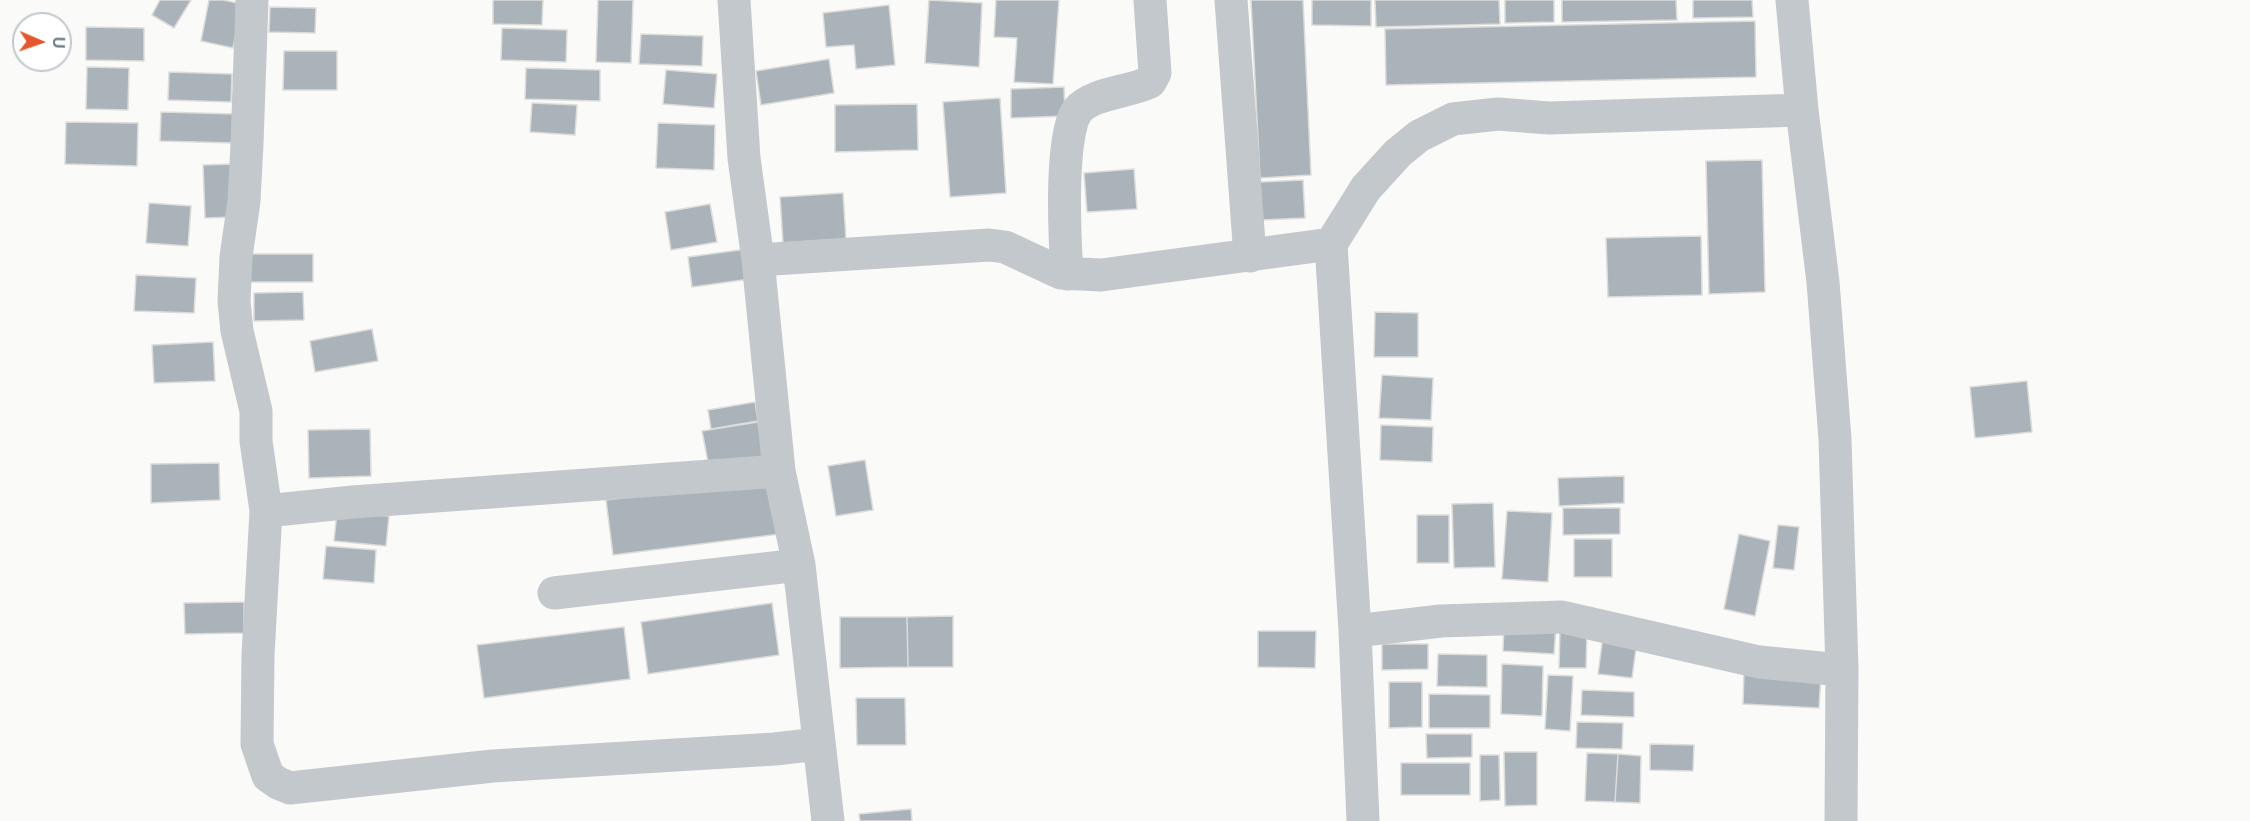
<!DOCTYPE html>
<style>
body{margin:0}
#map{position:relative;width:2250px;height:821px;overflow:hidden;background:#fafaf8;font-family:Helvetica,sans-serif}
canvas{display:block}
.north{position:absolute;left:12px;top:12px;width:60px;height:60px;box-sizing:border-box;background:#fff;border:2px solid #c1c8cd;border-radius:50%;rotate:92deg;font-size:16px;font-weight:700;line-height:24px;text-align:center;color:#657683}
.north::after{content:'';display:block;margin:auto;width:21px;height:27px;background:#e4572e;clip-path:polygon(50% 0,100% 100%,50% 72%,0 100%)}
</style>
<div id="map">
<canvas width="2250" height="821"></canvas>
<div class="north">U</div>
</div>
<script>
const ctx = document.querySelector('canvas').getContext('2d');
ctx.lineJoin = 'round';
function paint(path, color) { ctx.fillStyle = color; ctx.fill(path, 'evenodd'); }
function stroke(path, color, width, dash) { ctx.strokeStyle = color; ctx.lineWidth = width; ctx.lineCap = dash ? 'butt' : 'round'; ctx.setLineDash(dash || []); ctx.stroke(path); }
const building = new Path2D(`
 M160 0H191L174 28 152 15Z
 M209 0H223L242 4 233 48 201 41Z
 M493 0H543L542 25 493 24Z
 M598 0H633L631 63 596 62Z
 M929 0 982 3 979 67 925 63Z
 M996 0H1059L1053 84 1014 82 1017 38 994 37Z
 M1251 0H1303L1311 175 1260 178Z
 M1312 0H1371V26L1312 25Z
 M1375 0H1499L1500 24 1376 27Z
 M1505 0H1554V22L1505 23Z
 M1562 0H1676L1677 20 1562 22Z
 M1693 0H1752L1753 17 1693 18Z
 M889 5 895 65 856 69 854 45 826 47 823 13Z
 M270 7 316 8 315 33 269 32Z
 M1755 21 1756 77 1386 85 1385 29Z
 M86 27 144 28V61L86 60Z
 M502 28 567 30 566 62 501 60Z
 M641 34 703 36 702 66 639 64Z
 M284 51H337V90H283Z
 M829 59 834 93 761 105 756 71Z
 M87 67 129 68 128 110 86 109Z
 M526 68 600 70V101L525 99Z
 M666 70 717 74 714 108 663 104Z
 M169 72 232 74 231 102 168 100Z
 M1064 87 1065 116 1011 118V89Z
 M1000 98 1006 193 950 197 943 102Z
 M532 103 577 105 575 135 530 132Z
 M917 104 918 150 835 152V105Z
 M161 112 235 114 234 143 160 141Z
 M66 122 138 123 137 166 65 164Z
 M658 123 715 125 714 170 656 168Z
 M1762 160 1765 292 1709 294 1706 161Z
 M233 164 235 217 205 218 203 165Z
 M1134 169 1137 209 1087 212 1084 173Z
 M1303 180 1305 218 1261 220 1260 182Z
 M843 193 846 239 783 243 780 197Z
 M149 203 191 206 188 246 146 243Z
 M710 204 717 242 671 250 665 212Z
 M1701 236 1702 295 1608 297 1606 238Z
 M747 249 750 279 692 287 688 257Z
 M249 254H313V282H249Z
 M136 275 196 278 194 313 134 311Z
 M303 292 304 320 254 321V293Z
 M1375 312 1418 313V357H1374Z
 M372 329 378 361 315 372 310 341Z
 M213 342 215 381 154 383 152 345Z
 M1382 375 1433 378 1431 420 1379 418Z
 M2027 381 2032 432 1975 438 1970 387Z
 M755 402 758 421 711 429 708 410Z
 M758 422 764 458 709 467 702 431Z
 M1381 425 1433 427 1432 462 1380 460Z
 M370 429 371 476 309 478 308 430Z
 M865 460 873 510 836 516 828 466Z
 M219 463 220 500 151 503V464Z
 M1624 476V503L1559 506 1558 478Z
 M774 479 780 534 613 555 606 500Z
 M1493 503 1495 567 1454 568 1452 504Z
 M1563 508H1620V534L1563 535Z
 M1507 511 1552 513 1548 582 1502 579Z
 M337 512 389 516 386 546 334 541Z
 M1417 515H1449V563H1417Z
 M1778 525 1799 527 1794 570 1773 568Z
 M1739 534 1770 541 1755 616 1724 609Z
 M1574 539H1612V577H1574Z
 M326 546 376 550 374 583 323 579Z
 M244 602V633L185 634 184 603Z
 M772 603 779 655 648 674 641 622Z
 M953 616V667H908L907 617Z
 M840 617H907L908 667 840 668Z
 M1504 624 1556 627 1554 654 1503 651Z
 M624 627 630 679 484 698 477 645Z
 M1560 628 1587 629 1586 668H1559Z
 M1258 631H1316L1315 668 1258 667Z
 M1603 636 1637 641 1632 678 1598 674Z
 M1382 644H1428V669L1382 670Z
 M1438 654 1487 655V687L1437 686Z
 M1502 664 1543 666 1542 716 1501 714Z
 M1744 671 1821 675 1819 708 1743 704Z
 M1548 675 1573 676 1570 731 1545 729Z
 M1389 682H1422V727L1389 728Z
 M1582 690 1634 692V717L1581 715Z
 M1429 694 1490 695V728H1429Z
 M856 698H905L906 745H857Z
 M1577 722 1623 723 1622 749 1576 748Z
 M1426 734H1472V757L1427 758Z
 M1650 744 1694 745 1693 771 1650 770Z
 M1504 752H1537V805L1505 806Z
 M1587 753 1618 754 1615 802 1585 801Z
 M1618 754 1641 756 1640 803 1615 802Z
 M1480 755H1499L1500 800 1480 801Z
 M1401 763H1470V795H1401Z
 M911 809 912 821H860L859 814Z`);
const street = new Path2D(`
 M252 0 247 144 244 201 236 257 234 301 237 331 256 411V441L266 511 258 655 257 744 268 776 278 783 290 788 493 766 775 749 818 744
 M734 0 744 158 758 260 779 471 799 565 828 821
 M1231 0 1250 256
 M1792 0 1802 110 1823 282 1835 439 1842 670 1841 821
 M1331 244 1366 188 1398 153 1419 136 1453 119 1498 114 1549 118 1802 110
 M758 260 989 245 1005 247 1061 273 1101 275 1331 244 1355 631 1363 821
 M1067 274C1065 242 1059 133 1078 110 1092 93 1130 92 1150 82L1155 73 1150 0
 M266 511 353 502 779 471
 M554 593 799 565
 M1355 631 1441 621 1562 617 1759 662 1842 670`);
paint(building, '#aab3b9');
stroke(building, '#dcdcda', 1.5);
stroke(street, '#c3c8cc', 33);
</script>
